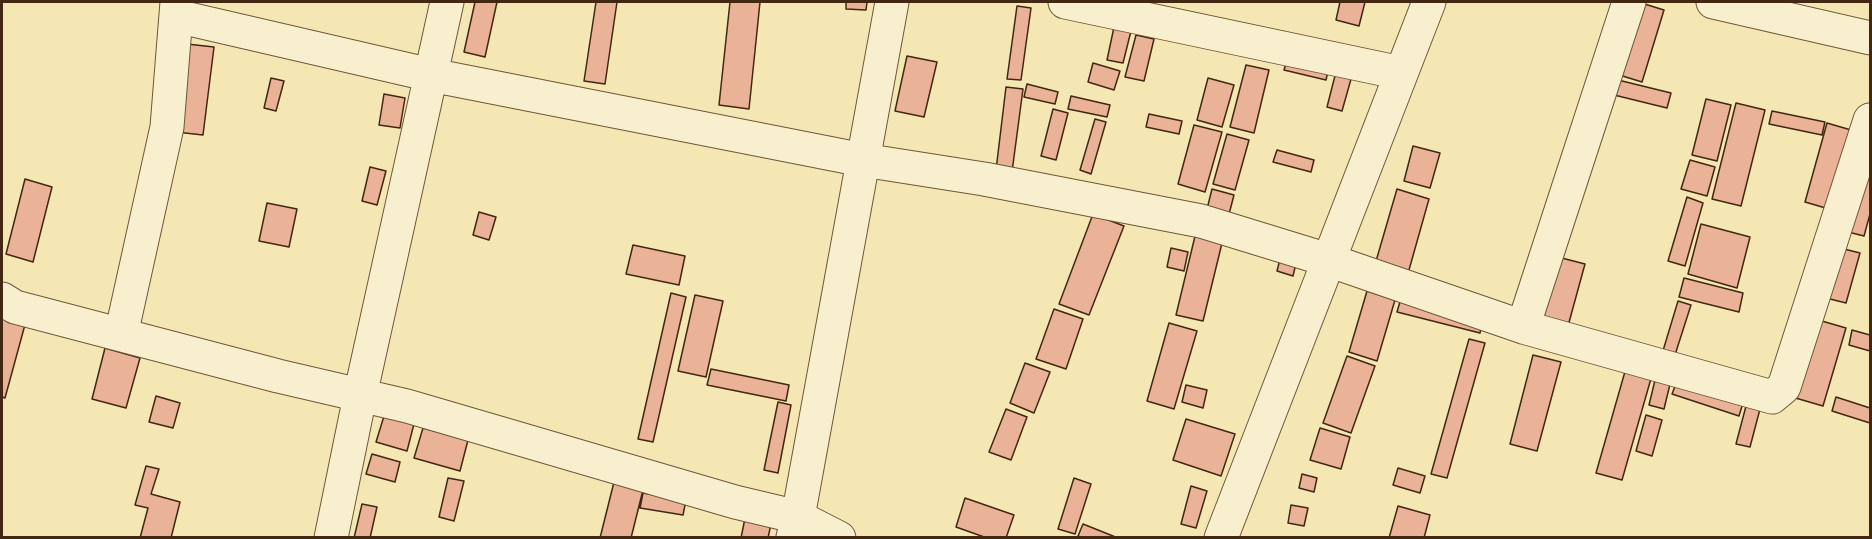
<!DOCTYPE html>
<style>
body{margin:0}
#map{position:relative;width:1872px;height:539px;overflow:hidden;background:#f5e7b4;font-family:"IM FELL French Canon",serif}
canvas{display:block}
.frame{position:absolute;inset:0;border:3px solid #422712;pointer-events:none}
</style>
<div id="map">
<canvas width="1872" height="539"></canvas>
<div class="frame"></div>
</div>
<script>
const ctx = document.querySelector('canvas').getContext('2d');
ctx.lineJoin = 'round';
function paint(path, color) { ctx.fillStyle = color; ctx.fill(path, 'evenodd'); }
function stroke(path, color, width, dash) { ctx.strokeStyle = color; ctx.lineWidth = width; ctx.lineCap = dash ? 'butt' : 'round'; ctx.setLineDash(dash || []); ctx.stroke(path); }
const building = new Path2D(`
 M475 2H497L485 57 464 52Z
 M596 2H617L605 84 584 81Z
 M730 2H760L749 109 719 105Z
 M846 2H867L866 10 846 9Z
 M1340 2H1365L1359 26 1336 20Z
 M1638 2 1664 10 1642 82 1616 74Z
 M1017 6 1031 8 1021 80 1007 79Z
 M1114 27 1131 31 1123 63 1107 60Z
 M1136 35 1154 39 1144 81 1125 77Z
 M187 44 214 47 203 135 176 132Z
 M907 56 937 62 924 117 895 111Z
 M1287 60 1328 71 1326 80 1284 70Z
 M1093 63 1120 71 1114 90 1088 82Z
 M1246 65 1269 70 1254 133 1230 127Z
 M1337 68 1353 72 1342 111 1327 107Z
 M271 78 284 81 276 111 264 108Z
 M1208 78 1234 85 1222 127 1197 120Z
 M1614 79 1671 93 1667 108 1610 94Z
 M1027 84 1058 92 1055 104 1024 97Z
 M1006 87 1023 89 1012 172 996 170Z
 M384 94 405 98 400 128 379 125Z
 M1071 96 1110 105 1107 117 1068 109Z
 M1706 99 1731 105 1717 161 1692 155Z
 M1736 103 1765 110 1741 206 1712 199Z
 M1053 109 1068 113 1056 160 1041 156Z
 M1772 111 1825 122 1822 135 1769 124Z
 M1149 114 1182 121 1179 134 1146 127Z
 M1095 119 1106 122 1091 174 1080 170Z
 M1827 123 1851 130 1829 209 1805 202Z
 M1194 125 1222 132 1205 192 1178 184Z
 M1227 134 1249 140 1235 190 1213 184Z
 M1413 146 1440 153 1430 188 1404 181Z
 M1277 150 1314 160 1311 172 1273 162Z
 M1690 160 1715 167 1707 196 1681 189Z
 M1870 161V214L1864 236 1848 232Z
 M370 167 386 171 377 205 362 201Z
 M25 179 52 187 33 262 6 254Z
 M1212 189 1234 195 1228 218 1206 213Z
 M1397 189 1429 199 1407 277 1374 268Z
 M1687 197 1703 203 1685 266 1668 261Z
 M267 203 297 209 289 247 259 241Z
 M479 212 496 217 489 240 473 235Z
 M1093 214 1124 226 1089 315 1059 304Z
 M1701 224 1750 237 1737 288 1688 274Z
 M1196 232 1223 239 1203 321 1176 315Z
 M633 245 685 256 679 285 626 274Z
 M1836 247 1860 253 1846 303 1822 297Z
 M1171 248 1188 252 1184 271 1167 267Z
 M1282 251 1298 255 1293 276 1277 271Z
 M1558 257 1585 264 1568 326 1542 319Z
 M1684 278 1743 293 1739 312 1679 297Z
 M1367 291 1395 300 1377 361 1349 352Z
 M671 293 686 297 653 442 638 439Z
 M695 295 723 301 706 377 678 371Z
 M1401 298 1483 319 1480 333 1397 312Z
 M1678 301 1691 305 1674 358 1662 354Z
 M1054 309 1083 319 1066 369 1036 359Z
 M2 315 26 321 5 398 2 397Z
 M1815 319 1846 328 1823 406 1792 397Z
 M1169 323 1197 331 1174 409 1147 401Z
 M1852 330 1870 335V351L1849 345Z
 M1469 339 1485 343 1447 478 1431 474Z
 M105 348 140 358 126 408 92 399Z
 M1533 355 1561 362 1537 451 1510 444Z
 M1347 356 1375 366 1351 433 1323 423Z
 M1025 363 1050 372 1034 413 1010 403Z
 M1626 368 1652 375 1622 480 1596 473Z
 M711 369 789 385 786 401 707 385Z
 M1656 376 1671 380 1664 409 1649 405Z
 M1677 381 1743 403 1739 416 1672 394Z
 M1186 385 1207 390 1203 408 1182 402Z
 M156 396 180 403 173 428 149 422Z
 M1836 397 1870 408V423L1832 411Z
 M778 402 791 405 778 473 764 470Z
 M1746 406 1760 409 1750 447 1736 444Z
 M1006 409 1027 417 1011 460 989 452Z
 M1646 415 1662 420 1652 456 1636 451Z
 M384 416 414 424 407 451 376 442Z
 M1186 419 1235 434 1221 476 1173 460Z
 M423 428 468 440 460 471 414 458Z
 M1320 428 1350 437 1341 469 1310 460Z
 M372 454 400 462 395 482 366 474Z
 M146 466 159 469 151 494 180 502 171 538H140L148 508 135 505Z
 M1398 468 1425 476 1420 493 1393 485Z
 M1302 474 1317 478 1314 492 1299 488Z
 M448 478 464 481 454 521 439 517Z
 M615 478 644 486 631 538H600Z
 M1074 478 1091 484 1075 534 1058 529Z
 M1191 486 1207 491 1196 528 1181 524Z
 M643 493 686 500 683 515 640 508Z
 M965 498 1014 515 1006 538H987L956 527Z
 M362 504 377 507 370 538H354Z
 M1291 505 1308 508 1304 526 1288 523Z
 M1398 506 1430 515 1424 538H1389Z
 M745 518 771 524 768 538H741Z
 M1083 524 1118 538H1083L1078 536Z`);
const street = new Path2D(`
 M1065 2 1401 73
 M1713 2 1870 38
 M176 16 431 75 863 160 984 179 1201 221 1328 260 1523 327 1772 397 1784 387 1870 120
 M2 299 15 307 278 376 407 406 735 502 798 517 839 538
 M1523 327 1629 2
 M121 335 167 127 177 2
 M793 537 798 517 892 2
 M331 538 360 396 447 2
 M1221 538 1429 2`);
paint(building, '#eab296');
stroke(building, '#422712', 1.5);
stroke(street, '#6f573a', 35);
stroke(street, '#f8efce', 33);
</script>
